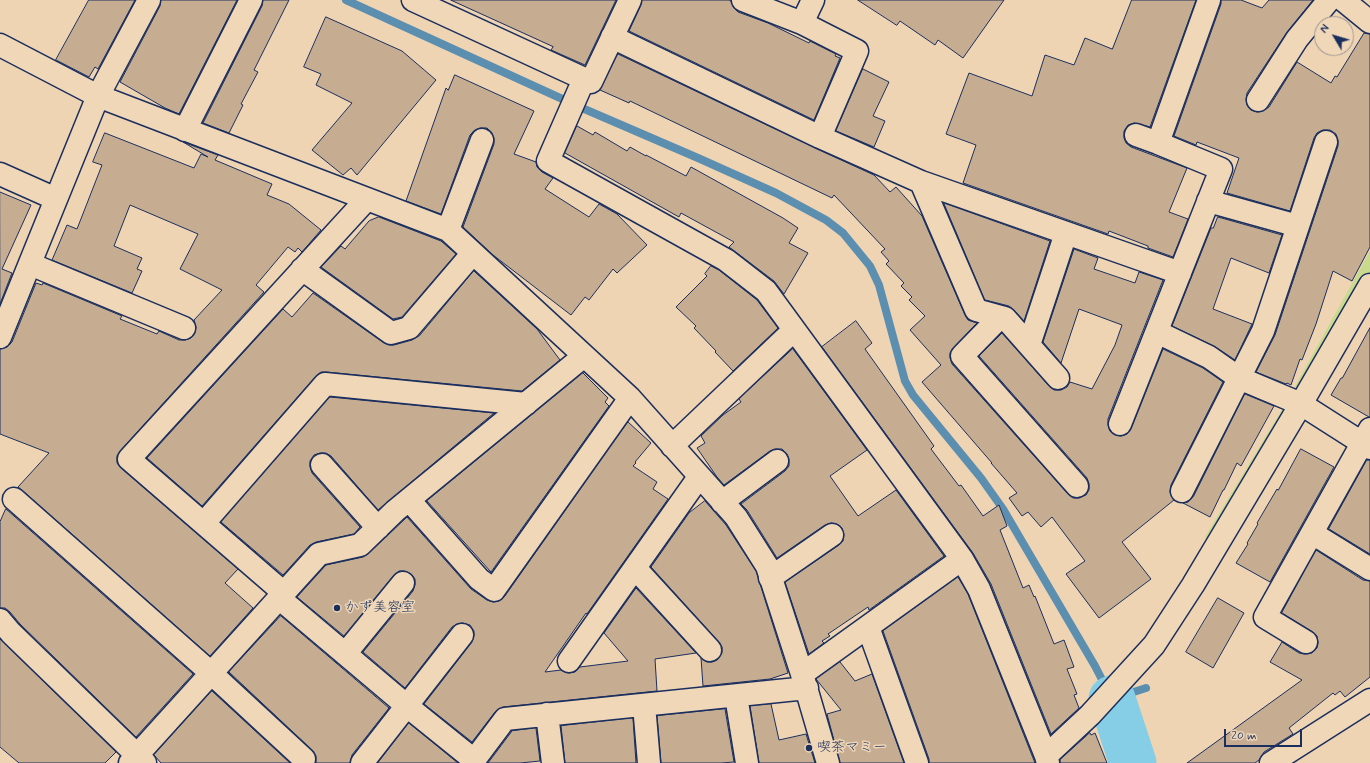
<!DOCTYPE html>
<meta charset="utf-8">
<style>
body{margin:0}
#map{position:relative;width:1370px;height:763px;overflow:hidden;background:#efd4b3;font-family:Mynerve,sans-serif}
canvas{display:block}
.north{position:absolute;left:1314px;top:16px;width:40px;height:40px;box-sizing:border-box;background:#f0d7b8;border:1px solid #9b9494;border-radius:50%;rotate:308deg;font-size:11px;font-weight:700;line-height:16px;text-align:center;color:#1b2f5e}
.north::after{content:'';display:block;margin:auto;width:14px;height:18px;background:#1b2f5e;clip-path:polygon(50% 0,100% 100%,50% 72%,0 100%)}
.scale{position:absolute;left:1224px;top:729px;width:78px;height:18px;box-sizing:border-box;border:2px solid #1b2f5e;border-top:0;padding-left:5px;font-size:12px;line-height:14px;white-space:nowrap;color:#1b2f5e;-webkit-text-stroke:3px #f0d7b8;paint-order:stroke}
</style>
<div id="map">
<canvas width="1370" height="763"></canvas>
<div class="north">N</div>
<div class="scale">20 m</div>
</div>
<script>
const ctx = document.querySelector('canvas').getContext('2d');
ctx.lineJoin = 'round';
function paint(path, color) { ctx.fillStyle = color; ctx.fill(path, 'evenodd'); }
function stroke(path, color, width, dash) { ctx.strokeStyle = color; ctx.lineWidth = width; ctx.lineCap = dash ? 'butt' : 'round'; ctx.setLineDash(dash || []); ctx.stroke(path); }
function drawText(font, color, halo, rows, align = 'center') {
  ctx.font = font + ' Mynerve,"Klee One",sans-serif'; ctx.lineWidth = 3; ctx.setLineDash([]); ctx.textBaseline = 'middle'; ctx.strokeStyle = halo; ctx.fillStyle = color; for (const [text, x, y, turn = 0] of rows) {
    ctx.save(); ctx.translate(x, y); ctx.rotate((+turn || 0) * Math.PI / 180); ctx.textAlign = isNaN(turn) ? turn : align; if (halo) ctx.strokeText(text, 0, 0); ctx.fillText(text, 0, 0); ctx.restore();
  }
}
const green = new Path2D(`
 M1370 251V299L1228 548 1205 537 1283 408Z`);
const stream = new Path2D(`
 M346 0 582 108 698 158 776 193 826 220 843 233 870 266 879 285 905 381 913 395 981 478 1003 509 1095 666 1112 699 1146 688`);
const river = new Path2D(`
 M1112 699 1133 763`);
const building = new Path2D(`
 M89 0H135L98 69 95 67 89 77 56 60Z
 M161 0H237L179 114 165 108 120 82 160 6Z
 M263 0H289L254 70 258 72 241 104 243 105 229 133 203 123 262 6Z
 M451 0H616L585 65 551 50 553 47Z
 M642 0H729L731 1 734 8 738 12 768 23 809 43 810 41 836 54 835 56 840 58 814 120 629 31 641 5Z
 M858 0H1004L963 58 938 40 935 45 900 21 897 25Z
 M1132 0H1196L1150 127 1134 123 1128 125 1124 131V138L1126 143 1131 147 1187 168 1169 212 1188 219 1173 257 1148 248V246L1109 231 1108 234 963 183 976 145 946 134 969 73 1032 96 1045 55 1074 65 1085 38 1112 49Z
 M1221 0H1241L1262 8 1269 0H1313L1287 32 1247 93 1246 99 1247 105 1251 110 1257 112 1263 111 1269 107 1297 62 1331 83 1335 76 1337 77 1364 33 1370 34V247L1352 281 1333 271 1316 324 1302 360 1300 359 1291 385 1287 383 1286 384 1256 372 1275 335 1338 146V140L1336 134 1330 130H1323L1317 133 1314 138 1290 211 1227 193 1239 158 1197 142 1196 145 1174 136 1221 4Z
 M326 17 402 51 436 80 357 175 351 168 343 175 312 150 352 103 316 85 321 74 304 67Z
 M618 54 815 148 874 175 890 192 896 187 922 216 965 315 968 320 977 323 953 348 950 353V358L952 364 1068 494 1073 498H1079L1086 495 1089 490V484L1087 478 979 356 1002 333 1049 386 1054 390H1061L1067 387 1070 382 1092 389 1115 345 1122 325 1079 309 1061 363 1043 342 1074 249 1098 258 1094 269 1135 283 1139 272 1163 280 1108 419V425L1110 431 1115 435 1121 436 1127 434 1131 429 1163 349 1203 368 1223 382 1171 485 1170 492 1174 500 1122 542 1151 579 1099 618 1066 574 1085 561 1052 517 1041 527 1028 512 1022 516 1009 498 1017 493 991 463H992L922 382 941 365 910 330 925 316 909 300 912 297 901 286 904 283 886 264 889 261 881 252 885 249 834 195 832 198 630 101 629 103 600 90Z
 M863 69 889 82 873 116 885 121 874 147 836 131Z
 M455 75 534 111 514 154 536 162 537 167 542 172 553 178 545 189 589 217 599 204 617 214 647 245 617 273 613 269 589 300 585 297 571 315 493 255 463 227 494 144V138L491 132 487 128H480L474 131 470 135 441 214 406 201 446 88 448 90Z
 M577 126 593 135 595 132 627 151 630 147 646 156V155L686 176 691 167 783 218 798 228 789 243 808 253 784 294 774 281 729 247 734 242 681 213 679 217 565 153Z
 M105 133 194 168 201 154 208 157 183 142 218 155 215 160 272 184 267 195 289 204 321 230 302 252 298 248 295 252 288 247 256 285 264 292 120 451 117 456V463L121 468 238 569 225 583 253 608 210 656 22 490 18 487 49 453 0 434V349L7 347 12 342 36 283 42 285 43 283 122 316 120 319 157 334 159 331 179 340H185L191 338 195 333 196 327 194 320 222 290 180 269 198 234 130 205 114 246 142 258 137 269 142 271 132 293 52 260 67 225 77 229 102 165 93 162Z
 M0 192 31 205 2 269 12 273 0 304Z
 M944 203 1050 241 1024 321 1014 310 1009 306 985 300Z
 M379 217 441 241 456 254 402 317 393 319 321 267 341 246 345 249 369 221Z
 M1218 217 1282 235 1269 273 1231 258 1213 309 1252 324 1235 360 1214 346 1172 326 1211 228H1213Z
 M711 266 719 270 757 300 778 328 733 371 715 352 716 351 694 328 696 326 676 307 707 276 705 274Z
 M474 271 537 329 560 360 522 391 326 372H321L316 376 202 506 147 458 283 309 292 317 313 293 384 343 389 345H394L412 340 419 336Z
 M856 321 872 343 865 349 934 446 931 449 959 486 961 485 983 516 999 505 1007 526 1000 530 1023 588 1029 585 1034 597 1035 596 1054 644 1064 640 1074 667 1067 669 1077 694 1074 695 1079 708 1051 734 991 584 973 553 822 347Z
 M1370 328V417H1369L1331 395 1341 378H1342Z
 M793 349 867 450 830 476 858 516 896 490 944 556 869 610 868 607 828 634 830 636 822 641 824 643 809 654 785 582 839 545 843 541 844 534 842 528 837 524 831 523 825 525 777 558 747 510 741 504 785 471 789 466V459L787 454 782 449H775L770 451 724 485 717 477 697 448 705 443 701 436 723 415 741 402 739 399Z
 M583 373 608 398 605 402 609 406 491 572 427 501Z
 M1245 394 1274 406 1241 466 1237 463 1224 490H1223L1210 517 1183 503 1188 502 1193 497Z
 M330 397 494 413 378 510 331 456 326 453H320L314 455 310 461V467L312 473 360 527 354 534 316 542 310 545 283 575 221 522Z
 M628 422 651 443 635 462 636 463 633 466 657 482 653 489 668 499 587 614 586 613 545 672 561 670 568 673 575 672 580 667 628 661 604 633 636 588 696 653 655 659 657 691 503 707 495 712 472 742 424 704 472 642 474 636V631L470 625 463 623 457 624 452 627 405 688 363 652 413 591 415 585V579L411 574 405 571H399L394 575 344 636 297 597 326 565 363 557 368 554 407 517 471 589 487 600 493 602 499 601 504 597Z
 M1301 449 1334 467 1270 582 1236 563 1248 544 1247 543 1258 524 1257 523 1277 489 1278 490Z
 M1367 460H1370V554L1329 529Z
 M705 501 726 525 756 571 788 673 770 679 703 686 701 658 707 662H712L718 659 722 653V647L719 642 651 567 689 513Z
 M6 509 193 674 136 737 20 624 10 612 5 608H0V522Z
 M1316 550 1363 580 1370 581V677L1345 697 1340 691 1335 695 1333 693 1289 728 1293 734 1264 752 1259 760 1255 763H1187L1302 680 1270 662 1282 642 1299 653 1305 654 1312 653 1317 648 1318 643 1317 636 1313 632 1282 613Z
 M958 577 968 594 1035 763H929V759L883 631Z
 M1218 598 1244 613 1213 668 1186 652Z
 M281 616 389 708 352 755 350 763H316V756L312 750 229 672Z
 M0 639 116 752 105 763H19L0 747Z
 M840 662 855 681 872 674 904 763H840L827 714 841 710 816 679Z
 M212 691 290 763H161L154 755Z
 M771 704 779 740 806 734 815 763H759L750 706Z
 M725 709 734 762 721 763H661L657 716Z
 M633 718 636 763H565L561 726Z
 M409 723 458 763H378Z
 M536 728 540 761 520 763H488L512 731Z
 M1090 733 1091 735 1095 733 1107 763H1060V760Z`);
const minor = new Path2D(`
 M413 0 591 82 630 0
 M743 0 802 23 857 51 820 137
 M1343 0 1370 22
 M802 23 813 0
 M612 37 820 137 921 182 1180 273
 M0 45 98 96 448 230 630 398 736 517 767 566 802 674 828 763
 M584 79 548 161 726 260 766 291 962 559 979 589 1046 756
 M1258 100 1297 39 1329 0
 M185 130 251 0
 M1158 143 1209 0
 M0 174 56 199
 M921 182 976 310 1005 318 1058 378
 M1208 201 1298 226
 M448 230 482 140
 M30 264 184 328
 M302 269 391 333 409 328 473 253
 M1000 317 962 356 1077 486
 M1157 332 1209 357 1239 378 1301 404 1370 448
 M0 337 98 96 149 0
 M1029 345 1066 233
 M1120 424 1221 169 1158 143 1136 135
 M672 446 794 330
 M322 465 378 528
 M1182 491 1263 331 1326 142
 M14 499 211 673 304 759
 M409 500 479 579 494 590 630 398
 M722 502 777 461
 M204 523 325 384 526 404
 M1312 533 1370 569
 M635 568 710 650
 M770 578 832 535
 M284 593 129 459 366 200
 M279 598 407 706 474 760
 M0 620 11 633 145 763
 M868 627 917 763
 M1306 642 1265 617 1370 429
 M345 654 403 583
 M569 661 699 477
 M802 674 962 559
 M736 696 747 763
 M644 705 649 763
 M547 714 553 763
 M130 763 319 554 360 545 395 511 584 356
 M362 763 462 635
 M472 763 505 719 807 688
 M1048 763 1046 756 1090 715 1154 645 1193 585 1301 404 1370 285
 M1271 763 1370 700`);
const markers = [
 [337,608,4,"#1b2f5e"],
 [809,748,4,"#1b2f5e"]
];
const poiNames = [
 ["かず美容室",345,608],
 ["喫茶マミー",817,748]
];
paint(green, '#c9d98e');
stroke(stream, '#5b8eaf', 8);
stroke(river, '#85cee5', 47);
paint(building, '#c6ad92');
stroke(building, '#1b2f5e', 1);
stroke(minor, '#1b2f5e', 25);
stroke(minor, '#f0d7b8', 22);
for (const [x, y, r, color] of markers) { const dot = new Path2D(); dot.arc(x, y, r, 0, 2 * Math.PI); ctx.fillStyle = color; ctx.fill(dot); stroke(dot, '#f0d7b8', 1.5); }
drawText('14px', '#1b2f5e', '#f0d7b8', poiNames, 'left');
</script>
